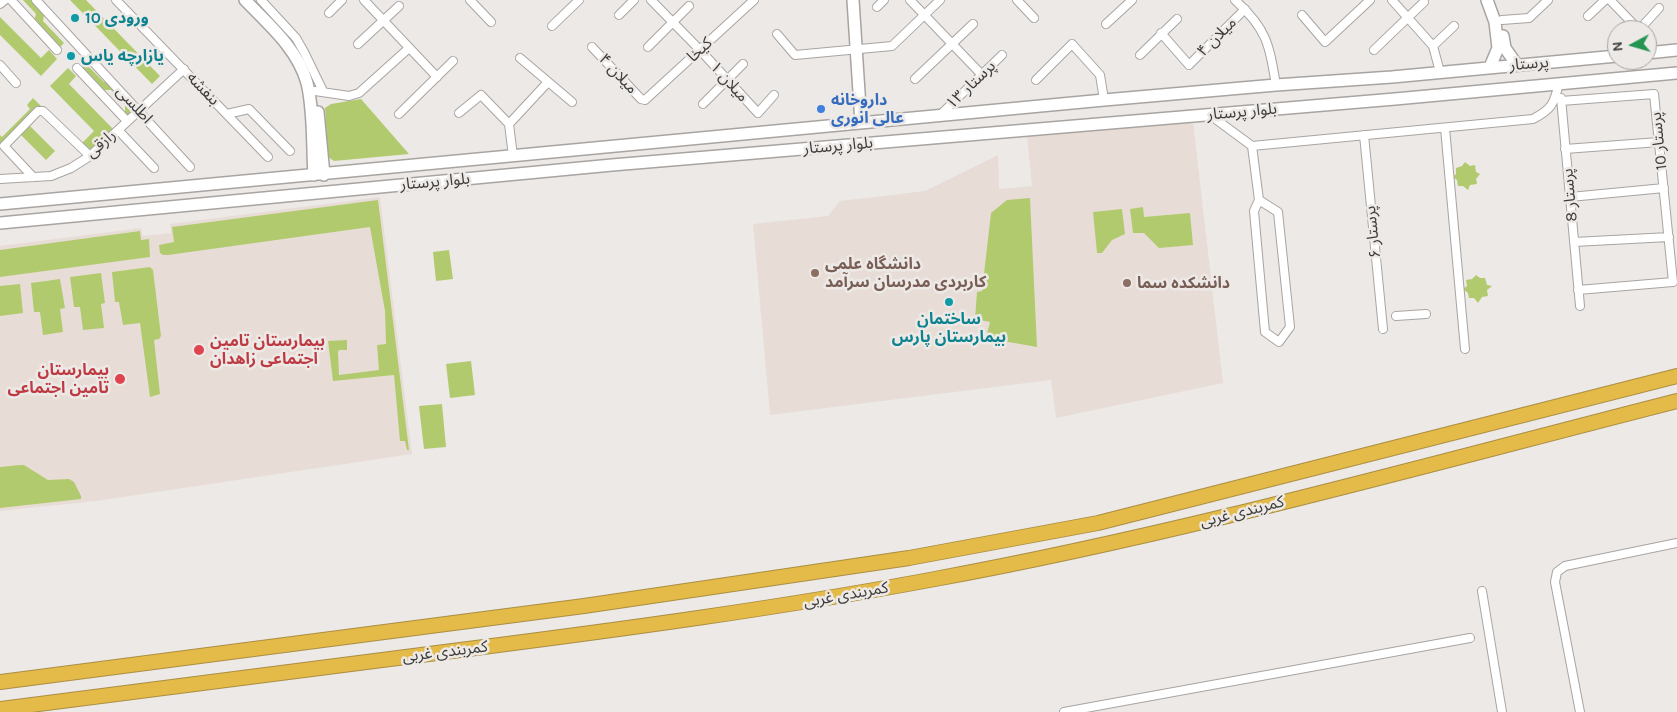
<!DOCTYPE html>
<meta charset="utf-8">
<style>
body{margin:0}
#map{position:relative;width:1677px;height:712px;overflow:hidden;background:#ede9e6;font-family:Karla,sans-serif}
canvas{display:block}
.north{position:absolute;left:1607px;top:20px;width:50px;height:50px;box-sizing:border-box;background:#ede9e6;border:1px solid #a7a4a2;border-radius:50%;rotate:264deg;font-size:14px;font-weight:700;line-height:20px;text-align:center;color:#3e3d3b}
.north::after{content:'';display:block;margin:auto;width:18px;height:22px;background:#249550;clip-path:polygon(50% 0,100% 100%,50% 72%,0 100%)}
</style>
<div id="map">
<canvas width="1677" height="712"></canvas>
<div class="north">N</div>
</div>
<script>
const ctx = document.querySelector('canvas').getContext('2d');
ctx.lineJoin = 'round';
function paint(path, color) { ctx.fillStyle = color; ctx.fill(path, 'evenodd'); }
function stroke(path, color, width, dash) { ctx.strokeStyle = color; ctx.lineWidth = width; ctx.lineCap = dash ? 'butt' : 'round'; ctx.setLineDash(dash || []); ctx.stroke(path); }
function drawText(font, color, halo, rows, align = 'center') {
  ctx.font = font + ' Karla,"Noto Sans Arabic",sans-serif'; ctx.lineWidth = 5; ctx.setLineDash([]); ctx.textBaseline = 'middle'; ctx.strokeStyle = halo; ctx.fillStyle = color; for (const [text, x, y, turn = 0] of rows) {
    ctx.save(); ctx.translate(x, y); ctx.rotate((+turn || 0) * Math.PI / 180); ctx.textAlign = isNaN(turn) ? turn : align; if (halo) ctx.strokeText(text, 0, 0); ctx.fillText(text, 0, 0); ctx.restore();
  }
}
const built = new Path2D(`
 M1193 121 1223 383 1056 418 1051 380 770 415 753 224 828 216 840 201 925 191 998 155 999 189 1032 186 1027 136Z
 M380 197 412 454 96 501 0 511V246L141 228 143 236 171 233 170 224Z`);
const green = new Path2D(`
 M23 0H36L45 10 43 21 64 43 57 50 33 24 36 14Z
 M70 0H86L160 76 152 84Z
 M0 17 41 58 49 50 57 59 41 76 0 35Z
 M84 62 104 82 114 83 139 110 125 118V105L111 90H98L77 68Z
 M68 68 76 76 69 84 116 132 90 156 79 146 94 131 50 86Z
 M33 98 42 107 0 148V135L2 137 30 109 27 105Z
 M361 99 409 154 334 161 328 157 325 108 331 104Z
 M28 124 55 151 46 160 19 133Z
 M1465 162 1470 166 1475 165 1476 172 1480 174 1476 179 1477 184 1470 185 1468 190 1463 186H1458L1457 180 1453 177 1456 174V168L1462 166Z
 M1030 198 1037 347 986 338 990 322 975 319 977 292 982 291 991 213 1007 200Z
 M378 200 409 450H407L405 441H400L394 375 333 381 328 341 347 340V350H339L338 352 339 375 379 370 377 345 386 344 385 311 370 227 168 255H163L160 253 159 245 174 242 172 227Z
 M1143 207 1144 217 1190 213 1193 245 1159 248 1144 233H1133L1130 209Z
 M1122 209 1125 234 1112 240 1102 253H1097L1093 212Z
 M140 231 141 240 149 239 150 257 0 277V250Z
 M449 250 453 279 436 281 433 252Z
 M150 267 153 270 161 336 159 339 154 340 160 394 150 397 140 323 123 325 119 302H115L112 272Z
 M101 273 105 303 101 304 104 328 83 330 80 307H74L70 277Z
 M1476 275 1480 278H1485L1487 285 1492 286 1487 290 1488 296 1482 297 1478 303 1474 298H1469L1468 293 1463 289 1467 286 1466 280 1472 279Z
 M60 279 65 308 60 309 63 332 43 335 40 312H34L31 283Z
 M20 284 23 313 0 316V286Z
 M471 361 475 395 450 398 446 364Z
 M442 404 446 447 424 449 419 406Z
 M20 465H24L48 480 69 479 74 482 81 496V499L0 508V467Z`);
const street = new Path2D(`
 M11 0 57 50
 M36 0 190 167
 M116 0 268 157
 M261 0 296 38 304 52 323 91
 M364 0 437 77
 M470 0 491 22
 M651 0 700 50 758 113 774 95
 M910 0 982 75
 M1017 0 1034 18
 M1235 0C1267 29 1269 44 1276 85
 M1392 0 1433 46 1440 72
 M1610 0 1639 30
 M0 4 5 0
 M877 7 884 0
 M329 13 342 0
 M619 15 634 0
 M1302 15 1325 42 1370 0
 M1588 16 1605 0
 M1502 20 1529 18 1548 0
 M1106 24 1132 0
 M552 26 579 0
 M1639 30 1659 8
 M1161 33 1189 65 1245 9
 M777 34 795 55 892 46 940 0
 M1647 40 1656 52
 M358 44 399 6
 M1433 46 1454 26
 M592 47 641 99 645 100 754 0
 M648 47 689 6
 M1374 50 1424 2
 M1140 55 1177 19
 M520 58 572 102
 M0 65 16 83
 M77 68 127 121
 M915 79 973 24
 M1036 80 1072 44 1100 75 1104 100
 M315 91 349 96 359 93 409 48
 M1561 98 1580 306
 M1561 101 1654 94 1673 282 1578 290
 M703 104 743 64
 M459 113 481 95 509 124 548 82
 M227 114 249 109 290 151
 M399 114 453 61
 M940 115 1002 55
 M1210 115 1252 146 1259 200
 M509 124 513 156
 M1445 128 1465 349
 M118 130 154 168
 M1364 135 1383 329
 M1252 146 1533 119C1552 109 1554 104 1559 83
 M1565 149 1659 142
 M33 177 4 146 38 111H43L90 156
 M0 179 51 176 71 168 90 156 184 69
 M1570 197 1664 188
 M1259 200 1278 212 1290 327 1279 342 1265 332 1254 211Z
 M1574 242 1669 237
 M1396 316 1426 314
 M1482 591 1502 712
 M1064 712 1470 638
 M1580 712 1555 582 1557 572 1565 566 1677 543`);
const secondary = new Path2D(`
 M245 0C268 24 298 49 307 83 314 111 312 147 314 175
 M853 0 861 123
 M1487 0 1495 22 1498 48 1490 67
 M1503 36 1505 48 1517 65
 M1647 53 1677 50
 M318 112 324 175
 M0 204 1104 100 1276 85 1392 77 1617 56
 M0 223 612 165 1395 99 1677 73`);
const highway = new Path2D(`
 M0 682 584 606 909 558 1098 523 1677 376
 M0 709C156 689 312 669 468 649 624 629 780 608 935 579 1185 533 1430 464 1677 401`);
const markers = [
 [75,18,5,"#0f9aa8"],
 [71,56,5,"#0f9aa8"],
 [821,109,5,"#3f7fe0"],
 [815,273,5,"#8d6e63"],
 [1127,283,5,"#8d6e63"],
 [949,302,5,"#0f9aa8"],
 [199,350,6,"#e0444e"],
 [120,379,6,"#e0444e"]
];
const cultureNames = [
 ["ورودی 10",85,18],
 ["یازارچه یاس",81,56],
 ["ساختمان",949,319,"center"],
 ["بیمارستان پارس",949,337,"center"]
];
const streetNames = [
 ["میلان ۴",1217,37,-45],
 ["کیخا",700,50,-43],
 ["پرستار",1529,64,-5],
 ["میلان ۴",618,74,47],
 ["میلان ۱",729,82,48],
 ["پرستار ۱۳",971,85,-44],
 ["بنفشه",203,89,46],
 ["اطلسی",134,105,47],
 ["بلوار پرستار",1242,112,-5],
 ["پرستار 10",1659,141,-96],
 ["رازقی",101,144,-41],
 ["بلوار پرستار",838,146,-5],
 ["بلوار پرستار",435,182,-5],
 ["پرستار 8",1570,195,-95],
 ["پرستار ۶",1373,232,-96],
 ["کمربندی غربی",1242,512,-14],
 ["کمربندی غربی",846,595,-10],
 ["کمربندی غربی",445,652,-7]
];
const shopNames = [
 ["داروخانه",831,100],
 ["عالی انوری",831,118]
];
const educationNames = [
 ["دانشگاه علمی",825,264],
 ["کاربردی مدرسان سرآمد",825,282],
 ["دانشکده سما",1137,283]
];
const healthNames = [
 ["بیمارستان تامین",210,341],
 ["اجتماعی زاهدان",210,359],
 ["بیمارستان",109,370,"right"],
 ["تامین اجتماعی",109,388,"right"]
];
paint(built, '#e8ddd6');
paint(green, '#b2ca6e');
stroke(street, '#a8a4a1', 10);
stroke(secondary, '#a8a4a1', 14);
stroke(highway, '#aa8e43', 16);
stroke(street, '#fff', 8);
stroke(secondary, '#fff', 11);
stroke(highway, '#e4ba48', 14);
for (const [x, y, r, color] of markers) { const dot = new Path2D(); dot.arc(x, y, r, 0, 2 * Math.PI); ctx.fillStyle = color; ctx.fill(dot); stroke(dot, '#ede9e6', 2); }
drawText('bold 16px', '#0d838f', '#ede9e6', cultureNames, 'left');
drawText('16px', '#3e3d3b', '#ede9e6', streetNames);
drawText('bold 16px', '#366cbe', '#ede9e6', shopNames, 'left');
drawText('bold 16px', '#785e54', '#ede9e6', educationNames, 'left');
drawText('bold 16px', '#be3a42', '#ede9e6', healthNames, 'left');
</script>
